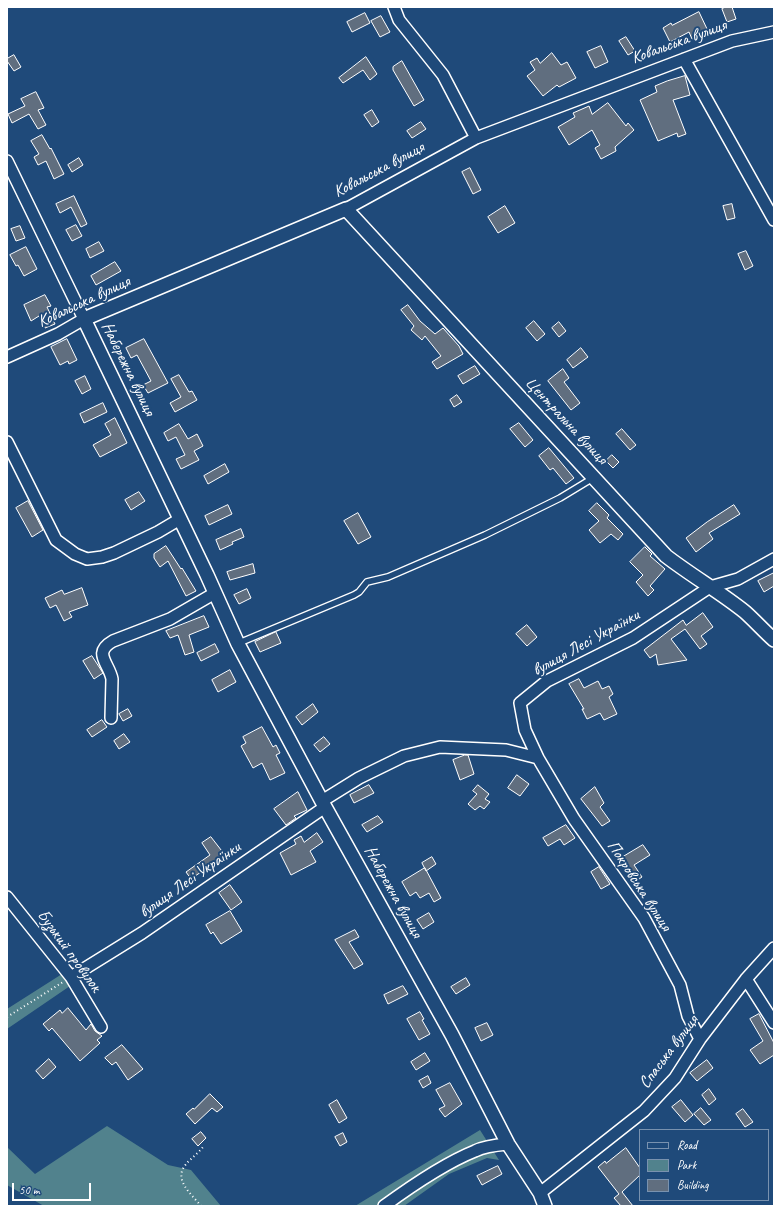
<!DOCTYPE html>
<meta charset="utf-8">
<style>
body{margin:0}
#map{position:relative;width:781px;height:1213px;overflow:hidden;background:#1f4a7a;font-family:Caveat,sans-serif}
canvas{display:block}
.frame{position:absolute;inset:0;border:8px solid #fff;pointer-events:none}
.legend{position:absolute;left:639px;top:1129px;width:130px;height:72px;box-sizing:border-box;background:#1f4a7a;border:1px solid #7992af;margin:0;padding:5px 7px;list-style:none;font-size:12px;color:#fff}
.legend li{display:flex;align-items:center;gap:8px;height:20px}
.legend b{width:20px;border:1px solid #7992af}
.scale{position:absolute;left:12px;top:1183px;width:79px;height:18px;box-sizing:border-box;border:2px solid #fff;border-top:0;padding-left:5px;font-size:12px;line-height:14px;white-space:nowrap;color:#fff;-webkit-text-stroke:3px #1f4a7a;paint-order:stroke}
</style>
<div id="map">
<canvas width="781" height="1213"></canvas>
<div class="frame"></div>
<ul class="legend">
<li><b style="height:5px;background:#1f4a7a"></b>Road</li>
<li><b style="height:11px;background:#51828d"></b>Park</li>
<li><b style="height:11px;background:#606e7f"></b>Building</li>
</ul>
<div class="scale">50 m</div>
</div>
<script>
const ctx = document.querySelector('canvas').getContext('2d');
ctx.lineJoin = 'round';
function paint(path, color) { ctx.fillStyle = color; ctx.fill(path, 'evenodd'); }
function stroke(path, color, width, dash) { ctx.strokeStyle = color; ctx.lineWidth = width; ctx.lineCap = dash ? 'butt' : 'round'; ctx.setLineDash(dash || []); ctx.stroke(path); }
function drawText(font, color, halo, rows, align = 'center') {
  ctx.font = font + ' Caveat,sans-serif'; ctx.lineWidth = 4; ctx.setLineDash([]); ctx.textBaseline = 'middle'; ctx.strokeStyle = halo; ctx.fillStyle = color; for (const [text, x, y, turn = 0] of rows) {
    ctx.save(); ctx.translate(x, y); ctx.rotate((+turn || 0) * Math.PI / 180); ctx.textAlign = isNaN(turn) ? turn : align; if (halo) ctx.strokeText(text, 0, 0); ctx.fillText(text, 0, 0); ctx.restore();
  }
}
const green = new Path2D(`
 M62 974 70 986 7 1029V1009Z
 M107 1126 168 1165 191 1170 221 1206H44L7 1185V1147L35 1174Z
 M480 1130 499 1160 487 1158 449 1174 404 1206H355Z`);
const building = new Path2D(`
 M726 7H732L736 19 727 22 722 9Z
 M699 12 708 31 692 39 689 32 670 42 663 28 671 23 672 25Z
 M365 13 370 23 352 32 347 22Z
 M381 16 390 32 380 37 371 21Z
 M626 37 635 51 628 55 619 41Z
 M601 46 608 62 595 68 587 52Z
 M552 53 561 65 567 62 576 78 559 87 557 85 543 96 527 76 535 70 530 62 537 58 540 63Z
 M14 55 21 67 14 71 7 61V59Z
 M366 57 377 74 370 80 363 70 343 83 339 78Z
 M402 61 424 100 414 106 393 70V67Z
 M685 76 690 95 673 100 686 134 678 137 677 133 658 141 640 100 657 92 655 86 667 81Z
 M36 92 44 108 38 110 46 125 38 129 29 114 12 123 8 114 25 106 21 99Z
 M608 103 626 126 628 123 634 130 615 147 616 151 601 159 595 148 600 145 592 130 569 145 558 127 575 117 573 113 589 106 592 114Z
 M372 110 379 122 372 127 364 115Z
 M421 122 426 129 412 138 407 131Z
 M42 135 50 149 51 148 64 174 54 179 46 161 38 165 34 157 39 154 31 141Z
 M79 158 83 165 72 172 68 165Z
 M470 168 481 190 473 194 462 172Z
 M74 196 87 224 81 227 71 207 60 213 56 204Z
 M732 204 735 218 727 220 723 206Z
 M505 206 515 223 498 233 488 217Z
 M76 225 82 236 72 241 66 230Z
 M20 226 25 238 16 241 11 229Z
 M99 242 104 251 90 258 86 249Z
 M26 247 37 269 24 276 18 265 16 266 10 255Z
 M746 251 753 266 745 270 738 254Z
 M115 262 121 271 96 285 91 276Z
 M45 295 51 306 47 307 55 324 45 328 39 316 31 321 24 305Z
 M408 305 420 321 435 334 443 328 459 346 463 354 437 369 432 362 441 356 425 336 422 340 411 330 414 326 401 310Z
 M534 321 545 334 537 341 526 328Z
 M559 322 566 331 559 337 552 328Z
 M67 339 77 360 69 364 68 361 60 365 51 347Z
 M144 339 168 383 148 393 143 385 151 381 137 355 131 358 126 348Z
 M581 348 588 357 573 368 567 360Z
 M475 366 480 374 463 384 458 376Z
 M563 369 569 378 564 382 580 403 571 410 548 381Z
 M179 375 189 392 192 391 197 400 175 412 170 403 181 397 171 379Z
 M85 376 91 389 82 394 75 381Z
 M457 395 462 402 454 407 450 400Z
 M103 403 107 412 84 423 80 414Z
 M115 418 127 443 100 457 93 445 111 435 105 424Z
 M519 423 533 440 525 447 510 429Z
 M179 424 188 439 197 434 203 446 194 451 199 460 181 469 176 459 185 455 176 437 168 441 164 433Z
 M622 429 636 445 630 450 616 434Z
 M549 448 574 478 566 484 553 468 550 470 539 456Z
 M612 455 619 462 613 468 606 461Z
 M225 464 229 472 208 484 204 476Z
 M139 492 145 501 131 510 125 500Z
 M28 501 43 530 32 537 16 508Z
 M597 503 609 515 607 518 623 534 618 540 611 534 600 543 589 530 599 521 589 511Z
 M228 505 232 514 209 525 205 516Z
 M734 505 740 514 709 533 713 539 696 552 686 538 707 522Z
 M358 513 371 537 358 544 344 521Z
 M241 529 244 537 232 542 233 544 220 550 216 540Z
 M166 546 181 569 182 568 196 591 186 596 168 561 160 567 154 558V554Z
 M645 547 652 554 650 556 665 569 650 586 654 590 648 596 636 582 643 575 630 562Z
 M253 564 255 573 230 580 227 572Z
 M774 573V586L764 592 758 581Z
 M82 588 88 605 69 612 72 617 64 621 56 605 50 608 45 598 62 590 64 594Z
 M247 589 251 598 239 604 234 595Z
 M703 613 713 627 701 636 707 644 700 649 685 629 671 639 687 660 658 665 656 654 650 658 644 650 683 620 686 625Z
 M204 616 209 627 189 635 194 652 185 655 178 635 170 638 166 631Z
 M527 625 537 637 527 646 516 634Z
 M276 632 281 643 260 652 255 642Z
 M215 644 219 652 201 661 197 653Z
 M92 656 103 673 94 679 83 661Z
 M230 670 236 682 218 692 212 680Z
 M579 679 584 688 598 681 602 689 609 686 613 694 609 697 617 714 604 720 600 713 587 719 582 709H584L569 684Z
 M313 704 318 712 302 725 296 717Z
 M128 709 132 716 123 721 119 714Z
 M102 720 107 727 92 737 87 730Z
 M262 727 273 747 276 745 280 753 276 755 285 773 270 780 262 763 253 768 241 746 246 743 243 737Z
 M124 734 130 742 119 749 114 741Z
 M324 737 330 744 320 752 314 745Z
 M465 755H468L474 774 460 780 453 760Z
 M517 775 529 784 520 796 508 788Z
 M369 785 374 793 354 803 350 795Z
 M478 785 489 794 485 799 490 802 484 809 480 806 475 810 468 804 477 794 473 791Z
 M595 787 604 803 600 807 610 821 602 826 581 799Z
 M298 792 307 810 294 816 296 818 286 825 274 809Z
 M378 816 383 822 367 832 362 825Z
 M566 825 575 838 564 845 560 839 548 846 543 838Z
 M317 833 323 842 310 851 316 862 291 875 280 853 296 844 294 840 301 836 304 842Z
 M211 837 225 855 191 879 186 872 210 855 202 843Z
 M643 845 650 855 634 865 642 877 633 883 618 860Z
 M432 857 436 864 426 871 422 863Z
 M599 867 610 884 601 889 591 872Z
 M425 868 441 898 434 902 429 893 420 898 416 892 410 896 402 882Z
 M230 885 242 902 231 910 219 893Z
 M230 911 242 931 221 944 213 932 211 934 206 925Z
 M429 913 434 922 423 929 417 920Z
 M355 930 359 937 349 942 363 964 354 969 335 940Z
 M466 978 470 985 456 994 451 987Z
 M403 986 408 994 388 1004 384 995Z
 M68 1008 86 1030 91 1024 95 1031 102 1036 97 1040 100 1043 80 1061 52 1028 49 1031 43 1024 60 1010 62 1013Z
 M420 1012 424 1019 422 1020 430 1034 419 1040 407 1019Z
 M759 1014 774 1043V1055L760 1064 750 1050 763 1041 750 1019Z
 M487 1023 493 1035 481 1041 475 1028Z
 M122 1045 143 1069 128 1080 116 1062 112 1065 105 1058Z
 M425 1053 430 1061 416 1070 411 1062Z
 M49 1059 56 1067 43 1079 36 1071Z
 M707 1060 713 1068 697 1081 690 1073Z
 M428 1076 431 1083 423 1088 419 1081Z
 M450 1083 462 1104 445 1117 439 1109 445 1106 436 1090Z
 M709 1089 716 1099 709 1105 702 1095Z
 M210 1094 223 1107 217 1112 212 1108 195 1124 186 1114 193 1108 194 1109Z
 M337 1100 347 1118 339 1123 329 1105Z
 M681 1100 693 1115 685 1122 672 1107Z
 M701 1108 711 1120 704 1125 694 1114Z
 M743 1109 753 1122 745 1127 736 1114Z
 M201 1132 206 1138 198 1146 192 1139Z
 M343 1133 347 1142 340 1146 335 1137Z
 M626 1148 640 1168V1175L622 1192 633 1206H621L614 1198 619 1194 598 1167 605 1161 606 1163Z
 M498 1166 502 1174 482 1185 477 1176Z`);
const path = new Path2D(`
 M7 1017 63 982
 M201 1206C194 1197 178 1184 182 1171 185 1162 197 1155 203 1147`);
const service = new Path2D(`
 M239 643 354 595 359 592 367 582 388 577 485 535 560 498 593 478`);
const minor = new Path2D(`
 M394 7 399 20 443 75 476 138
 M684 59 774 220
 M7 161 84 319 58 334 7 357
 M346 209 476 138 732 41 774 32
 M7 442 56 540 75 554 87 559 102 557 114 553 158 532 180 519
 M111 718 112 679C109 663 92 653 113 641L170 619 215 593
 M322 801 359 778 404 756 440 747 506 750 538 758
 M7 897 71 977 101 1027
 M71 977 142 933 325 807
 M746 979 774 1023
 M700 1039 688 1016 680 985 644 918 574 819 538 758 525 730 520 703 547 681 633 638 710 587 738 579 774 559
 M540 1193 644 1111 675 1078 700 1039 746 979 774 948
 M384 1206C410 1187 445 1163 475 1151 485 1146 497 1145 508 1144`);
const tertiary = new Path2D(`
 M545 1206 540 1193 508 1144 452 1035 325 807 238 644 207 575 84 319 346 209 666 556C692 576 720 592 745 612 755 621 764 631 774 640`);
const streetNames = [
 ["Ковальська вулиця",679,42,-20],
 ["Ковальська вулиця",379,170,-28],
 ["Ковальська вулиця",84,302,-25],
 ["Набережна вулиця",128,369,64],
 ["Центральна вулиця",566,421,47],
 ["вулиця Лесі Українки",586,643,-29],
 ["вулиця Лесі Українки",190,880,-35],
 ["Покровська вулиця",639,886,57],
 ["Набережна вулиця",393,892,61],
 ["Бузький провулок",69,951,54],
 ["Спаська вулиця",669,1052,-53]
];
paint(green, '#51828d');
paint(building, '#606e7f');
stroke(building, '#fff', 1);
stroke(service, '#fff', 8);
stroke(minor, '#fff', 14);
stroke(tertiary, '#fff', 16);
stroke(path, '#fff', 2, [1, 3]);
stroke(service, '#1f4a7a', 5.5);
stroke(minor, '#1f4a7a', 11);
stroke(tertiary, '#1f4a7a', 13);
drawText('17px', '#fff', '#1f4a7a', streetNames);
</script>
